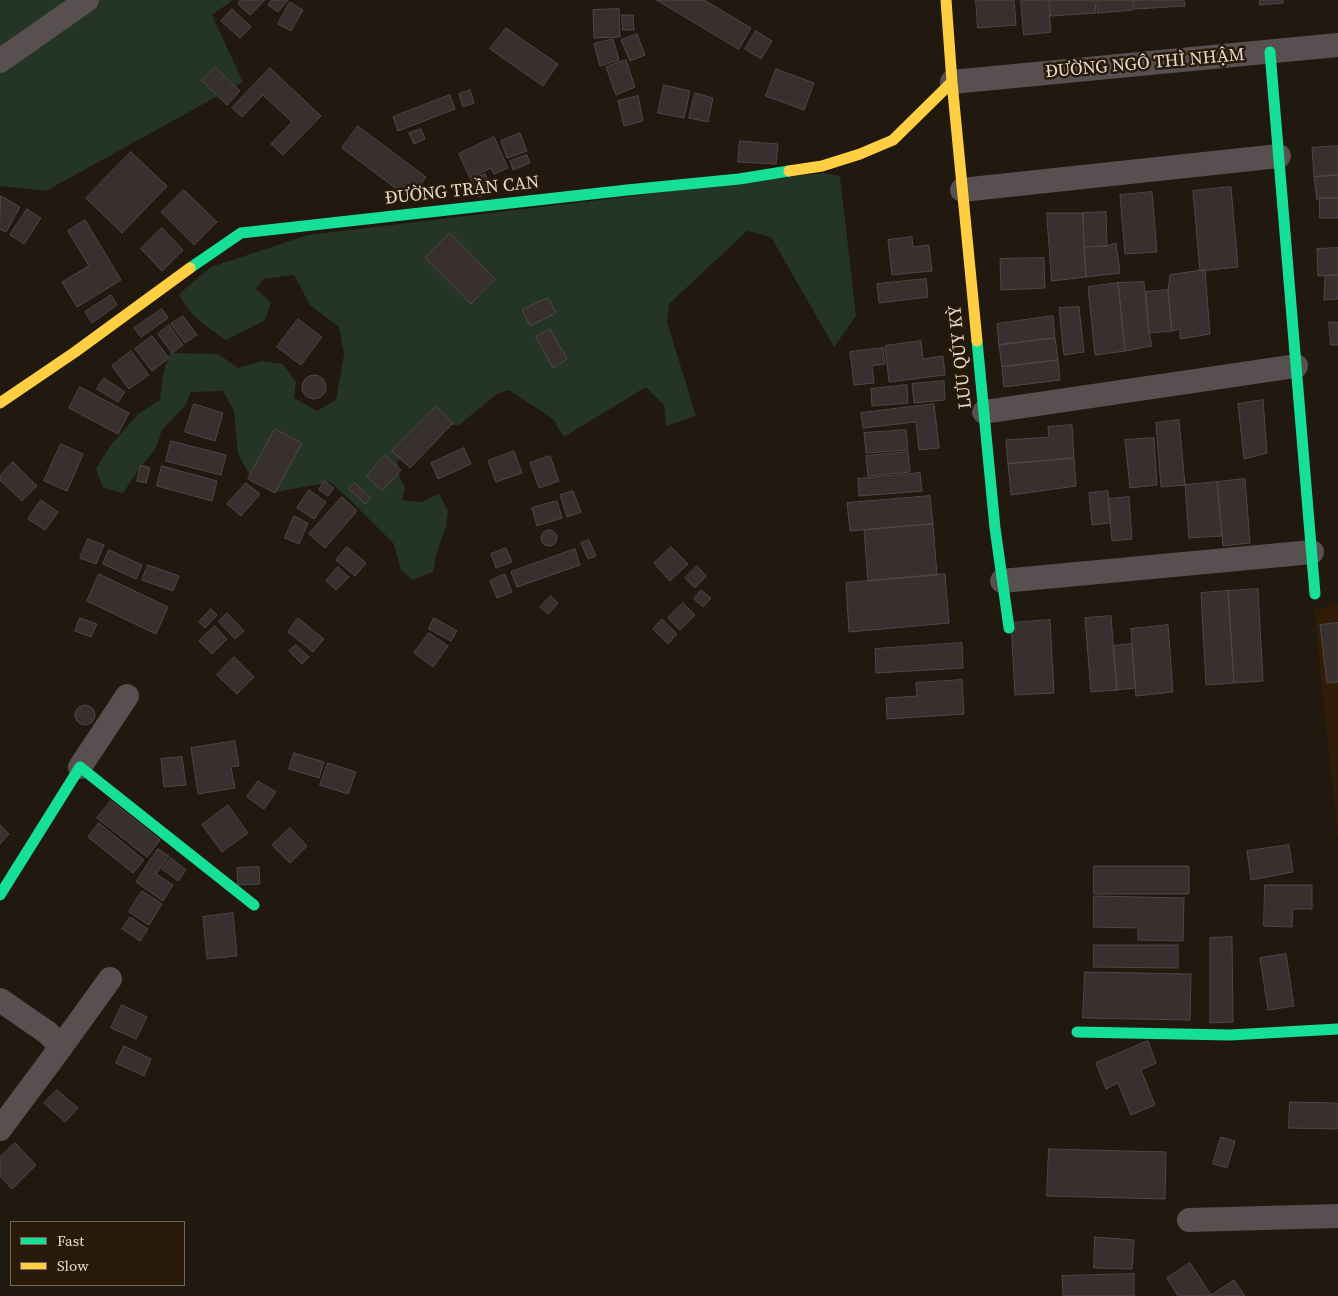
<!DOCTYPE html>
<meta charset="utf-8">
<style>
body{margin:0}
#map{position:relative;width:1338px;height:1296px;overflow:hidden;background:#21180f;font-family:"Source Serif 4",serif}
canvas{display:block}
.legend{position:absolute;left:10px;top:1221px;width:175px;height:65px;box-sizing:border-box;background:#281908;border:1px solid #746658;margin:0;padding:6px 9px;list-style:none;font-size:15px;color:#e5dad0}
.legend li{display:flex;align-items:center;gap:10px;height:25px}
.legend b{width:25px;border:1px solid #746658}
</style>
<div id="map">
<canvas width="1338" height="1296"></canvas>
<ul class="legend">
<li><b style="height:6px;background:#16e098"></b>Fast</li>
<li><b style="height:6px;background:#ffcf43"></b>Slow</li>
</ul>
</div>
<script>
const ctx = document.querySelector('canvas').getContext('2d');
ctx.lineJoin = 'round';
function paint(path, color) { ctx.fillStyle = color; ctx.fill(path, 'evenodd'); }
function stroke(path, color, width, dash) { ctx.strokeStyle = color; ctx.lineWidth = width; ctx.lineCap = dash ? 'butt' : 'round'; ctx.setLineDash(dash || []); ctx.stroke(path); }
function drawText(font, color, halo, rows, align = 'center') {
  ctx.font = font + ' "Source Serif 4",serif'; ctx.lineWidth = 5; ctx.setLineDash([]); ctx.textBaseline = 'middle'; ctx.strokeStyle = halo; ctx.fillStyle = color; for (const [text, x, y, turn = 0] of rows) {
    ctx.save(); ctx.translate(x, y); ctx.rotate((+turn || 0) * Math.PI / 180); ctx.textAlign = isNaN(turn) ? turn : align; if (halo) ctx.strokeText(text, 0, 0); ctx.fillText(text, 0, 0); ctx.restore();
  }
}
const built = new Path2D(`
 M1338 603V840L1314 610Z`);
const green = new Path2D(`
 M0 0H233L212 15 243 82 46 191 0 186Z
 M823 173 840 176 856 316 834 347 771 237 747 231 669 304 667 322 696 416 666 426 664 405 646 387 564 437 553 419 509 390 497 394 459 425H430L412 447 397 462 400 478 405 487 402 500 421 502 439 494 448 511 446 527 437 552 433 572 412 580 401 570 394 544 345 495 330 482 276 492 250 476 238 454 234 411 223 391 191 392 185 406 162 430 155 450 142 465 123 493 103 488 96 469 110 446 138 414 160 400 163 374 170 353 218 354 238 368 261 361 283 364 296 382 294 398 317 411 336 400 344 354 339 327 310 305 294 275 263 279 256 289 271 302 265 320 226 340C207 327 189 316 179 294L211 267 308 235Z`);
const building = new Path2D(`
 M241 0H265L250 15 238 4Z
 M272 0H288L278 12 268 5Z
 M657 0H704L751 28 739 49Z
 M976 0H1014L1016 25 978 28Z
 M1021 0H1048L1051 32 1024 35Z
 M1050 0H1095L1096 13 1051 16Z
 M1097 0H1133V10L1098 13Z
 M1134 0H1184L1185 6 1135 9Z
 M1260 0H1283V3L1260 5Z
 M290 2 303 10 291 31 278 24Z
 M232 9 251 27 240 38 221 21Z
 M619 9 620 37 594 38 593 10Z
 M622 15H633L634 30H623Z
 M506 28 558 64 543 86 490 49Z
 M756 31 772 41 761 59 745 49Z
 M637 34 645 55 630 61 621 40Z
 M613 39 619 60 600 66 594 44Z
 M626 60 635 87 616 95 606 67Z
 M215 67 240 91 227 105 202 81Z
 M270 68 321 116 283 155 271 144 292 122 263 95 242 117 232 108Z
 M776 69 814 83 804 110 766 96Z
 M664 85 690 91 684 118 658 113Z
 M470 90 474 103 463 107 459 94Z
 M695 93 713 98 708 122 689 118Z
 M450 95 455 109 398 131 393 117Z
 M638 96 643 121 624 126 618 101Z
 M358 126 426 177 410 199 342 148Z
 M421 129 425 139 414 144 409 133Z
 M520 133 527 151 507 158 501 141Z
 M494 137 508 168 494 174 491 168 470 178 459 154Z
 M740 141 778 144 776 164 738 162Z
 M1338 146V175L1314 177 1312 148Z
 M131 152 167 186 122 233 86 198Z
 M527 155 530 163 513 170 510 161Z
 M485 174 493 191 479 197 471 180Z
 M1338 175V198H1320L1317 200 1314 177Z
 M1231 187 1238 267 1200 271 1193 191Z
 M184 190 217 222 194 245 161 212Z
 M1152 192 1157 252 1125 254 1120 195Z
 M1 196 20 207 6 232 0 229Z
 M1320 198H1338V218H1320Z
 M27 209 41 218 24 244 10 235Z
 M1106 212 1107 246 1084 247 1083 213Z
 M1047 213H1083L1084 247 1086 277 1052 281Z
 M85 220 121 280 77 307 62 282 89 266 68 231Z
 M162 228 183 250 162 271 141 249Z
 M450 233 495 279 471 304 425 258Z
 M912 237 913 247 929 245 932 271 892 275 888 240Z
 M1116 243 1120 273 1086 277 1084 247 1107 246Z
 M1338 248V275L1318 276 1317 249Z
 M1044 258 1045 288 1001 290 1000 259Z
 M1205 270 1210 334 1180 339V329L1172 331 1168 290 1170 275Z
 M1338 275V299L1324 300 1325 276Z
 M926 279 928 297 879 303 877 284Z
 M1144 282 1149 333 1152 346 1125 351 1118 283Z
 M1118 283 1125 351 1095 355 1088 287Z
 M1168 290 1172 331 1149 333 1146 292Z
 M111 295 117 305 92 323 85 312Z
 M548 298 556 313 530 326 522 310Z
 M1079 307 1084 352 1064 355 1059 308Z
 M162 309 168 318 141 337 134 328Z
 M183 316 197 335 185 343 171 324Z
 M1053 316 1055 338 999 345 997 324Z
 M298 319 322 337 301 365 277 347Z
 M1329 322H1338V345H1331Z
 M169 325 183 345 172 353 158 334Z
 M550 329 567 359 553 368 536 337Z
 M152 336 169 358 152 371 135 349Z
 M1055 338 1058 360 1002 367 999 345Z
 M921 341 923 359 943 356 945 375 889 382 885 346Z
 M883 348 885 364 872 366 874 383 854 385 850 352Z
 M131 351 149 375 129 389 112 366Z
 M1058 360 1060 380 1004 387 1002 367Z
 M302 387a12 12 0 1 1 24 0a12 12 0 1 1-24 0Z
 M104 378 125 392 118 402 97 389Z
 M944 381 945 400 914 403 912 384Z
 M907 385 908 403 872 406 871 389Z
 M80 387 129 413 118 434 69 408Z
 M1263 400 1267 453 1244 459 1238 404Z
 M194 404 223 413 215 441 185 432Z
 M934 404 939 448 919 450 916 422 863 428 861 413Z
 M436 406 453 423 410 468 392 451Z
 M1179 420 1185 485 1161 487 1156 423Z
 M1072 425 1074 458 1008 464 1006 440 1049 437 1048 427Z
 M275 429 302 443 275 493 248 479Z
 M906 430 908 450 866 453 864 433Z
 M1154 438 1157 485 1130 488 1125 440Z
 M171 441 226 455 221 475 166 461Z
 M61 444 83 454 67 491 44 481Z
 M464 448 471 464 438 479 431 463Z
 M514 451 522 473 496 482 488 461Z
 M908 452 910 472 868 476 866 456Z
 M385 455 401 470 382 491 367 476Z
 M550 456 559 481 539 488 530 463Z
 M1074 458 1076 486 1011 495 1008 464Z
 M13 462 37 486 22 501 0 480V476Z
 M141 465 150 468 146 483 137 481Z
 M162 466 217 481 212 501 157 486Z
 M920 473 922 491 859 496 858 479Z
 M1245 479 1250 543 1223 546 1217 482Z
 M324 481 334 488 328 496 319 490Z
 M1217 482 1222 536 1189 538 1185 485Z
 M246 483 260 494 241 516 227 504Z
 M355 483 371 498 365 504 349 489Z
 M309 490 326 502 314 519 297 508Z
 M573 491 581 512 567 517 560 495Z
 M1108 491 1111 523 1092 525 1089 493Z
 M930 496 933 524 850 531 847 503Z
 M342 497 357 511 325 548 309 534Z
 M1129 497 1132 539 1112 541 1108 499Z
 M41 500 58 512 45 530 28 519Z
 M557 501 562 518 537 526 532 508Z
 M294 516 308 523 299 544 285 538Z
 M933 524 937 575 868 581 864 530Z
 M541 538a8 8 0 1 1 16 0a8 8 0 1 1-16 0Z
 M88 539 104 545 96 564 80 558Z
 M589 540 596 556 588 559 581 543Z
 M347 547 366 563 355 576 336 560Z
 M671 547 688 564 670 581 654 563Z
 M506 548 512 562 496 568 491 554Z
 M575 549 580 565 517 587 511 572Z
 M109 550 142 565 136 579 103 564Z
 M148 565 179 576 173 591 142 580Z
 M697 566 706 576 695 588 685 578Z
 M338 567 349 577 336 590 326 581Z
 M99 574 168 607 156 634 87 601Z
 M505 574 512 592 497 598 490 581Z
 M945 574 949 623 849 632 846 583Z
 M1258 589 1263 681 1234 683 1228 591Z
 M701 590 711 598 703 607 694 599Z
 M1228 591 1234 683 1206 685 1201 593Z
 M551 596 558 603 548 614 540 607Z
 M683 603 695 615 680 630 668 618Z
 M211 609 217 615 205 628 199 622Z
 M227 613 244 631 235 639 219 622Z
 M1111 616 1117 690 1091 692 1085 618Z
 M80 618 97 624 91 637 75 631Z
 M298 618 324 639 313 652 288 632Z
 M434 618 457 631 451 641 429 629Z
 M662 619 677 634 668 644 653 629Z
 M1050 620 1054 693 1015 695 1011 623Z
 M1338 623V682L1327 683 1320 625Z
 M1168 625 1173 692 1136 696 1131 629Z
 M215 626 227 639 212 654 199 641Z
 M429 633 448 646 433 667 414 653Z
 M962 643 963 668 876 673 875 649Z
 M1132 644 1135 688 1117 690 1113 646Z
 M296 645 309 657 302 664 289 651Z
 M234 657 254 677 237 694 217 675Z
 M962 680 964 714 887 719 886 698 917 696 916 683Z
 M75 715a10 10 0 1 1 20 0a10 10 0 1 1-20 0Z
 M235 741 239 766 231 767 235 788 198 794 191 748Z
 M294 753 324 762 319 778 289 769Z
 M182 757 186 785 164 787 161 759Z
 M328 763 356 772 348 794 320 785Z
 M258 781 276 792 264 809 247 797Z
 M111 801 160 840 147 857 97 818Z
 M228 805 248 833 222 852 202 825Z
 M99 823 144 860 133 873 88 837Z
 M0 825 9 834 0 844Z
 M290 828 307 846 290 863 272 845Z
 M1289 845 1293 872 1251 880 1247 851Z
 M158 849 169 856 156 874 173 885 163 901 136 882Z
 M171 858 186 870 178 881 162 869Z
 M1094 866H1189V894H1094Z
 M259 867 260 884 238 885 237 868Z
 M1265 885H1312V909H1293L1292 927 1264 926Z
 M142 891 162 904 149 925 129 912Z
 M1094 896 1184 898 1183 941 1138 940V928L1094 927Z
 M233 913 237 956 207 959 203 917Z
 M130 917 148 929 140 941 122 929Z
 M1232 937 1233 1022 1210 1023V938Z
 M1094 945H1178V968L1094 967Z
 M1286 954 1294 1006 1268 1010 1260 958Z
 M1085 972 1191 974 1190 1020 1083 1018Z
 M122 1005 147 1017 136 1039 111 1028Z
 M1148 1041 1156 1063 1141 1070 1155 1105 1131 1115 1118 1083 1106 1089 1096 1063Z
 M124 1046 151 1059 144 1076 116 1063Z
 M57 1090 78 1108 65 1122 44 1103Z
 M1290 1102 1337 1103V1129L1289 1128Z
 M1221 1137 1235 1141 1227 1168 1213 1164Z
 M15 1143 36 1165 12 1189 0 1176V1157Z
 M1049 1149 1166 1152 1165 1199 1047 1196Z
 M1095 1237 1134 1240 1132 1269 1094 1268Z
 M1190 1263 1211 1295 1234 1280 1245 1296H1178L1167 1278Z
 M1134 1274V1296H1063L1062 1276Z`);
const street = new Path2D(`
 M0 61 87 0
 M952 82 1338 45
 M962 190 1279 156
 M984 412 1296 366
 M1002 581 1312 552
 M80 767 127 696
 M0 1000 48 1033 61 1047
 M0 1129 61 1047 110 979
 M1189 1220 1338 1216`);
const fast = new Path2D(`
 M1270 52 1315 594
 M190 268 241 233 627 190 739 179 789 171
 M977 341 995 528 1009 628
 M0 895 80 767 254 905
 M1077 1032 1230 1035 1338 1029`);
const slow = new Path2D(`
 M946 0 952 82 977 341
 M789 171 822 166 860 154 893 140 952 82
 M0 403 75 352 190 268`);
const streetNames = [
 ["ĐƯỜNG NGÔ THÌ NHẬM",1145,64,-5],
 ["ĐƯỜNG TRẦN CAN",462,191,-6],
 ["LƯU QÚY KỲ",961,357,-96]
];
paint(built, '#301c07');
paint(green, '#243425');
paint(building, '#38302f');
stroke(building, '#4f4747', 1);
stroke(street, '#585050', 24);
stroke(fast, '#16e098', 11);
stroke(slow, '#ffcf43', 11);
drawText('18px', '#e5dad0', '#281908', streetNames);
</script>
